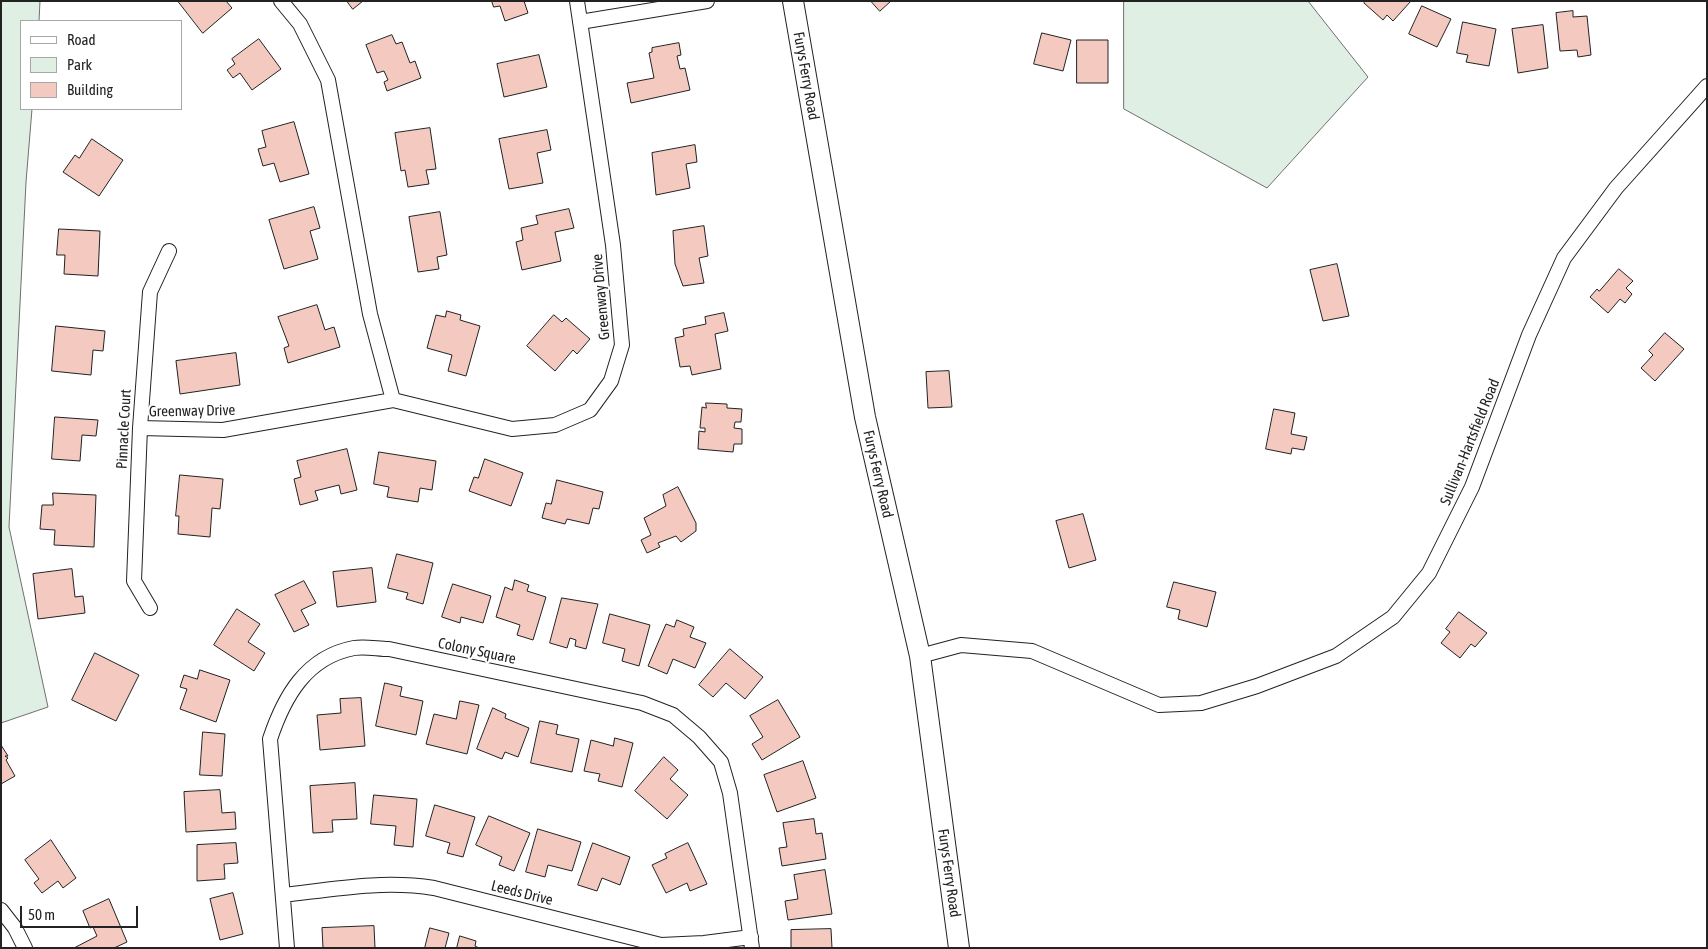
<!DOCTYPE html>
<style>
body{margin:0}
#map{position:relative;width:1708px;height:949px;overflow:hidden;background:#fff;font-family:"Asap Condensed",sans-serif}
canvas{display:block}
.frame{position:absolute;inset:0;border:2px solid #222;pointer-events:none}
.legend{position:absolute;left:20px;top:20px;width:162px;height:90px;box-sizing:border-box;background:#fff;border:1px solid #a7a7a7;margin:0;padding:6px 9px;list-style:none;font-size:15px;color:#222}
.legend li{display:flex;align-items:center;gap:10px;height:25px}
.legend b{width:25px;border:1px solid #a7a7a7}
.scale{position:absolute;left:20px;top:906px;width:118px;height:22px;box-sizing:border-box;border:2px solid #222;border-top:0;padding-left:6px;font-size:15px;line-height:18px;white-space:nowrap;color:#222;-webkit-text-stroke:4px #fff;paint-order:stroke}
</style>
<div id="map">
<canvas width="1708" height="949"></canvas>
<div class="frame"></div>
<ul class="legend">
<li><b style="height:6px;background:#fff"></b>Road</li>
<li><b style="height:14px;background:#e0efe3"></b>Park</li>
<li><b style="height:14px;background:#f3c9c0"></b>Building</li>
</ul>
<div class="scale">50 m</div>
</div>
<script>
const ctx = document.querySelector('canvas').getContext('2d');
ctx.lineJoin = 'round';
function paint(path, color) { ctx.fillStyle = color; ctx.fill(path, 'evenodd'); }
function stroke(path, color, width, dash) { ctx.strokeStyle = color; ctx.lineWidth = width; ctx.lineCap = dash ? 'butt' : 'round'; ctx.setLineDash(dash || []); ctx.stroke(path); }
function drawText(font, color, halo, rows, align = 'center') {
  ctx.font = font + ' "Asap Condensed",sans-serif'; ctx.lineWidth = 4; ctx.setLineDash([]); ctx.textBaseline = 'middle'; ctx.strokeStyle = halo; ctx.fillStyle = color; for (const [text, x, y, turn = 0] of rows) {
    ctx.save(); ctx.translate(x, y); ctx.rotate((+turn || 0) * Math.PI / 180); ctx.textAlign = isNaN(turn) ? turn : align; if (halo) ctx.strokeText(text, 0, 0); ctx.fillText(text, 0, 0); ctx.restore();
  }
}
const green = new Path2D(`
 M1 1H40L39 21H21V109H32L26 182 9 527 48 707 1 723Z
 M1124 1H1308L1368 77 1267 188 1124 109Z`);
const building = new Path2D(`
 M178 1H226L232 8 203 33Z
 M347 1H363L353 9Z
 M492 1H524L528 13 505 21 500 6 494 7Z
 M871 1H891L880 11Z
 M1366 1H1411L1393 21 1387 15 1383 20 1364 3Z
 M1422 6 1451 19 1437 47 1409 34Z
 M1573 11V17L1587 16 1591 55 1578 57 1577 50 1560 51 1556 13Z
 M1463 22 1496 29 1489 66 1466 62 1468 55 1457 53Z
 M1543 25 1548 68 1518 73 1512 29Z
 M1042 33 1071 40 1063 71 1034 64Z
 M392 35 396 44 402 42 410 63 415 61 421 78 387 91 384 82 388 80 384 71 377 73 366 45Z
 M259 39 281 69 252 90 240 73 233 78 227 70 235 64 232 59Z
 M1077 40H1108V83H1077Z
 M679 43 681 55 677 56 680 69 685 68 690 90 631 103 627 83 654 78 649 53 652 52V48Z
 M539 55 547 87 504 97 497 64Z
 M294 122 309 174 280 182 274 163 263 166 258 149 266 147 262 131Z
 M430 128 436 169 426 170 429 184 408 187 405 170 401 171 395 133Z
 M547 130 551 150 537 153 543 183 509 189 499 139Z
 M92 139 123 160 99 196 63 172 75 155 79 158Z
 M695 145 697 162 686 164 690 188 656 195 652 153Z
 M314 207 320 228 310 231 318 259 284 269 269 220Z
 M569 209 574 228 555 232 561 261 522 270 516 242 523 240 521 228 538 224 536 216Z
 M440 212 447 255 437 257 439 269 418 272 409 217Z
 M704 226 708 256 699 258 704 283 683 286 675 264 673 231Z
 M59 229 100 231 98 276 64 274 65 255H57Z
 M1337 264 1349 316 1323 321 1310 270Z
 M1619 269 1633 281 1626 288 1632 294 1625 303 1620 299 1608 313 1590 297 1597 289 1599 291Z
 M317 305 325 330 334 327 340 347 288 363 284 348 289 346 278 317Z
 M447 311 461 315 460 320 480 326 466 376 448 371 452 355 427 348 436 315 445 317Z
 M724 313 728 331 715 334 721 369 692 375 690 366 680 367 675 338 684 336 683 329 706 324 705 317Z
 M554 315 562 322 566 318 590 339 577 354 573 350 555 371 527 346Z
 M56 326 105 331 103 351 93 350 91 375 52 371Z
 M1665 333 1684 349 1655 381 1641 368 1653 355 1649 351Z
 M236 353 240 385 180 394 176 361Z
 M949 371 952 407 928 408 926 372Z
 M706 403 727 404V408L742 409 741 422H735L734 428 742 429V444H734L733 452 698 449 699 431 705 432V428H700L702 407 706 408Z
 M1274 409 1295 413 1291 434 1307 437 1304 450 1292 448 1291 454 1266 449Z
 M55 417 98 420 96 436 82 435 80 461 52 459Z
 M347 449 357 490 341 494 339 485 315 491 318 500 300 505 294 479 301 477 297 461Z
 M379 452 436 461 432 490 420 488 418 502 387 497 389 487 374 484Z
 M485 459 523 473 511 506 469 491 474 477 478 478Z
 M180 475 223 479 220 509 212 508 210 537 178 534 179 516H176Z
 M557 480 603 492 599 509 593 508 589 524 567 519 565 524 542 518 546 503 551 504Z
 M678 487 696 523V531L681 542 676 536 658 543 660 547 647 553 641 540 651 535 644 518 666 506 663 495Z
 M53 493 96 495 94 547 54 545 55 530 40 529 42 505H53Z
 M1083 514 1096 560 1069 568 1056 521Z
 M397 554 433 563 423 604 406 599 408 593 388 588Z
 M372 568 376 602 337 607 333 572Z
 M72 569 75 597 83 596 85 613 38 619 33 574Z
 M515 580 529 585 527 591 546 597 533 640 517 635 520 625 496 617 505 587 512 590Z
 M304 581 316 603 301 610 309 625 294 632 275 595Z
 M1174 582 1216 592 1207 627 1178 619 1180 610 1167 607Z
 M453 584 491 596 483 623 461 617 460 623 442 617Z
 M562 598 598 604 586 649 575 646 576 640 570 638 567 648 550 643Z
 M237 609 260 624 248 642 265 653 254 671 214 645Z
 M1459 612 1487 633 1475 647 1471 644 1460 658 1441 643 1450 632 1446 629Z
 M610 614 650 625 639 666 622 661 625 649 603 643Z
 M677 620 694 627 690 637 706 643 695 668 673 659 667 674 648 666 666 624 674 627Z
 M730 649 763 677 745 699 726 683 713 697 699 685Z
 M95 653 139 675 116 721 72 700Z
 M200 670 230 680 216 722 180 709 187 689 180 687 184 675 197 679Z
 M385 683 402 687 400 696 423 701 416 735 376 726Z
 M361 698 365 746 320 750 317 715 341 713 340 699Z
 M778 700 800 737 762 760 752 744 763 737 750 716Z
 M460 701 479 705 467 754 426 744 434 714 456 719Z
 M493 708 506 714 505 718 529 728 518 757 505 752 502 759 477 749Z
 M540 721 558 725 556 734 579 739 572 772 531 763Z
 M203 732 225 734 222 776 200 775Z
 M615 738 633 743 622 787 598 781 600 774 584 771 591 740 613 746Z
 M1 745 8 756H5L8 758 6 760 15 776 1 784Z
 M664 757 678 770 670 779 688 795 667 819 635 791Z
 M803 761 816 798 777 812 764 775Z
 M355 783 357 819 332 820 333 832 313 833 310 786Z
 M220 790 222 813 235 812 236 829 186 832 184 792Z
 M374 795 417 799 413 847 394 845 396 826 371 824Z
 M435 805 475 817 463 857 447 853 450 843 426 836Z
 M489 816 530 833 514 871 499 865 502 857 476 845Z
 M814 819 816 834 822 833 826 859 782 866 779 848 787 847 783 823Z
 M538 829 581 842 572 871 548 865 545 877 526 872Z
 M51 840 76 878 63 888 58 881 42 893 34 883 39 879 25 860Z
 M236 843 238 863 224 864 225 879 197 881V845Z
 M593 843 630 857 620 885 602 878 597 891 578 885Z
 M688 843 707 884 690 891 687 883 666 893 652 865 667 858 665 854Z
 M825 870 832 914 788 920 785 901 798 899 794 875Z
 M233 893 243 934 220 940 210 899Z
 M109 899 127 942 114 948H74L97 936 93 927 90 928 83 911Z
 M374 926 375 948H323L322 928Z
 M430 928 449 933 445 948H425Z
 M831 929 832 948H791V930Z
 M460 936 476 941 475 946 479 948H457Z`);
const street = new Path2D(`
 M281 1 300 24 328 80 370 314 393 400 512 429 555 425 590 410 611 381 622 345 613 245 577 1
 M580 22 707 1
 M140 428 223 430 393 400
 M150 608 134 581 140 428 150 292 169 251
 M920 656 961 645 1032 651 1159 705 1201 703 1257 686 1336 656 1393 617 1429 573 1472 487 1529 335 1564 258 1616 188 1707 86
 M284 895C335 889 383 880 434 888L661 945 704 943 751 937
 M1 910 15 928 25 948
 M287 948 270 739C284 697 306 657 354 648 365 646 378 649 389 649L642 703 673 715 699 737 721 762 730 793 752 948`);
const secondary = new Path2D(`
 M793 1 865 417 920 656 959 948`);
const streetNames = [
 ["Furys Ferry Road",806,76,80],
 ["Greenway Drive",601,297,-95],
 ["Greenway Drive",192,411,-1],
 ["Pinnacle Court",124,429,-87],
 ["Sullivan-Hartsfield Road",1470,442,-68],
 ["Furys Ferry Road",878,474,77],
 ["Colony Square",477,651,12],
 ["Furys Ferry Road",949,873,82],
 ["Leeds Drive",522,893,14]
];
paint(green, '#e0efe3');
stroke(green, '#6f6f6f', 1);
paint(building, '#f3c9c0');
stroke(building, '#222', 1);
stroke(street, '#222', 16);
stroke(secondary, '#222', 22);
stroke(street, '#fff', 14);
stroke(secondary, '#fff', 20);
drawText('15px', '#222', '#fff', streetNames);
</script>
